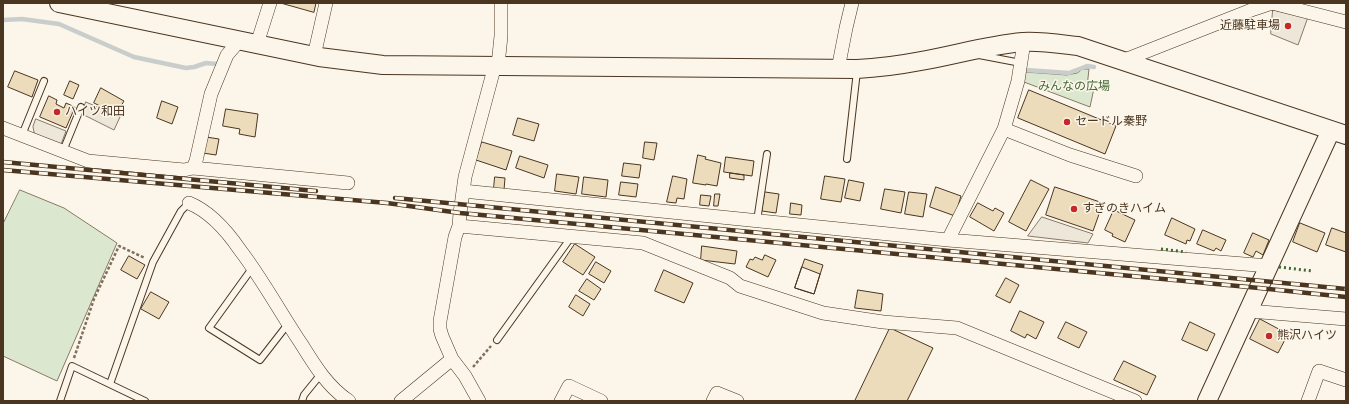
<!DOCTYPE html>
<meta charset="utf-8">
<style>
body{margin:0}
#map{position:relative;width:1349px;height:404px;overflow:hidden;background:#fbf6e9;font-family:Rubik,sans-serif}
canvas{display:block}
.frame{position:absolute;inset:0;border:4px solid #4a3520;pointer-events:none}
</style>
<div id="map">
<canvas width="1349" height="404"></canvas>
<div class="frame"></div>
</div>
<script>
const ctx = document.querySelector('canvas').getContext('2d');
ctx.lineJoin = 'round';
function paint(path, color) { ctx.fillStyle = color; ctx.fill(path, 'evenodd'); }
function stroke(path, color, width, dash) { ctx.strokeStyle = color; ctx.lineWidth = width; ctx.lineCap = dash ? 'butt' : 'round'; ctx.setLineDash(dash || []); ctx.stroke(path); }
function drawText(font, color, halo, rows, align = 'center') {
  ctx.font = font + ' Rubik,"Noto Sans JP",sans-serif'; ctx.lineWidth = 3; ctx.setLineDash([]); ctx.textBaseline = 'middle'; ctx.strokeStyle = halo; ctx.fillStyle = color; for (const [text, x, y, turn = 0] of rows) {
    ctx.save(); ctx.translate(x, y); ctx.rotate((+turn || 0) * Math.PI / 180); ctx.textAlign = isNaN(turn) ? turn : align; if (halo) ctx.strokeText(text, 0, 0); ctx.fillText(text, 0, 0); ctx.restore();
  }
}
const green = new Path2D(`
 M1083 69H1089L1087 87 1094 88 1090 107 1024 82 1025 72 1067 75 1077 73Z
 M20 190 64 208 117 243 57 381 3 356V224Z`);
const parking = new Path2D(`
 M1273 10 1308 17 1298 45 1271 34Z
 M86 102 120 117 114 130 82 114Z
 M36 119 66 131 60 147 35 137 33 127Z
 M1042 217 1093 234 1088 243 1028 236Z`);
const stream = new Path2D(`
 M3 20 22 19 59 24 134 57 186 68 194 67 206 63 217 64
 M1026 70 1069 73 1087 66 1094 67`);
const building = new Path2D(`
 M281 3H316L314 12Z
 M15 71 38 80 32 97 8 87Z
 M70 81 79 85 73 99 64 95Z
 M101 88 124 101 116 114 94 103Z
 M1029 90 1116 126 1105 154 1018 118Z
 M49 96 57 100 56 104 64 108 66 103 75 107 66 128 40 117Z
 M162 101 178 107 172 124 157 118Z
 M226 109 258 114 255 137 239 134 240 129 223 126Z
 M518 118 539 124 534 141 513 135Z
 M206 137 219 139 216 155 203 153Z
 M482 142 512 151 506 170 476 160Z
 M645 142 657 143 654 160 643 158Z
 M698 155 706 157 705 159 721 163 717 186 706 184V185L693 183Z
 M520 156 548 165 544 178 516 168Z
 M726 157 754 161 752 176 724 172Z
 M624 163 641 165 639 178 622 176Z
 M730 173 744 175V180L730 178Z
 M557 174 579 177 576 194 555 191Z
 M673 176 687 179 684 199 677 198 676 203 667 202Z
 M825 176 845 179 841 202 821 199Z
 M495 177 505 178 504 190 494 188Z
 M584 177 608 180 606 197 582 194Z
 M849 180 864 183 860 201 845 198Z
 M1031 180 1049 189 1026 231 1009 222Z
 M621 182 638 184 636 197 619 195Z
 M936 187 961 196 955 216 930 207Z
 M1055 187 1103 203 1093 231 1046 215Z
 M885 189 905 192 901 213 881 209Z
 M765 192 779 194 776 213 762 211Z
 M909 192 927 194 923 217 905 214Z
 M715 194H720L718 206H714Z
 M701 195 711 196 709 206 700 205Z
 M791 203 802 205 801 215 790 214Z
 M978 203 993 211 995 208 1004 213 994 231 970 217Z
 M1114 210 1135 220 1125 242 1112 236 1113 234 1105 230Z
 M1172 218 1195 229 1190 241 1187 240 1186 244 1165 235Z
 M1300 223 1325 233 1317 252 1293 242Z
 M1332 228 1346 233V252L1326 245Z
 M1203 230 1226 240 1221 251 1216 248 1214 251 1197 244Z
 M1253 233 1269 240 1263 255 1256 251 1253 257 1244 253Z
 M575 244 595 257 583 275 563 262Z
 M702 246 737 251 735 264 701 260Z
 M765 255 776 260 768 277 746 267 750 259 753 260 755 257 762 260Z
 M129 256 145 265 137 279 121 270Z
 M805 259 823 265 814 294 795 288Z
 M596 262 611 271 604 283 589 274Z
 M802 267 820 274 814 294 795 288Z
 M664 270 693 283 684 303 655 291Z
 M1006 278 1019 285 1010 303 996 296Z
 M587 279 601 289 594 300 579 291Z
 M858 290 883 294 881 311 855 308Z
 M151 292 169 302 159 319 141 309Z
 M576 295 590 304 583 316 569 307Z
 M1020 311 1044 322 1036 339 1027 334 1025 338 1011 331Z
 M1260 319 1288 334 1278 353 1250 339Z
 M1066 322 1087 332 1079 348 1058 338Z
 M1190 322 1215 334 1207 351 1182 340Z
 M890 328 933 348 907 401H855Z
 M1124 361 1156 376 1147 395 1114 380Z`);
const path = new Path2D(`
 M74 358 94 299 119 246 145 258
 M473 367 491 346`);
const lane = new Path2D(`
 M979 55 1021 63
 M22 135 44 81
 M63 151 81 107
 M847 159 857 71
 M757 221 767 154
 M253 267 209 328 260 360 288 324
 M497 340 572 236
 M110 384 153 262 181 211 189 203
 M60 401 72 366 145 401
 M302 401 304 395 321 374`);
const street = new Path2D(`
 M257 44 270 3
 M314 56 326 3
 M1122 61 1254 9 1272 3 1346 22
 M498 65 501 36V3
 M838 69 846 28 852 3
 M3 128 88 161 184 170 193 168 348 183
 M1004 129 1070 155 1136 176
 M193 168 196 161 211 94 227 55 239 41
 M463 191 948 240 1269 266
 M189 203C211 212 227 231 240 250 263 280 281 314 302 345 315 366 328 387 349 401
 M459 226 643 243 730 278 740 286 823 313 883 322 957 328 1135 401
 M948 240 1004 129 1018 81 1024 42
 M1249 311 1346 319
 M401 401 452 359
 M479 401 465 376 452 359 442 336 440 329V321L455 237 459 226 460 213 465 177 495 65
 M561 401 569 386 601 401
 M713 401 717 393 737 401
 M1308 401 1319 371 1346 380`);
const secondary = new Path2D(`
 M59 3 319 57 383 65 857 69C878 68 900 65 921 61 955 55 988 45 1023 42 1041 41 1060 44 1078 46L1346 135
 M1207 401 1331 130`);
const rail = new Path2D(`
 M3 162 316 191
 M3 170 387 203 460 213 1259 288 1346 297
 M395 198 1346 289`);
const hedge = new Path2D(`
 M1161 249 1186 252
 M1279 267 1312 271`);
const markers = [
 [1288,26,4,"#c62828"],
 [57,112,4,"#c62828"],
 [1067,122,4,"#c62828"],
 [1074,209,4,"#c62828"],
 [1269,336,4,"#c62828"]
];
const poiNames = [
 ["近藤駐車場",1280,26,"right"],
 ["ハイツ和田",65,112],
 ["セードル秦野",1075,122],
 ["すぎのきハイム",1082,209],
 ["熊沢ハイツ",1277,336]
];
const parkNames = [
 ["みんなの広場",1074,87]
];
paint(green, '#dce7d0');
stroke(green, '#887966', 1);
paint(parking, '#ede7d9');
stroke(parking, '#887966', 1);
stroke(stream, '#c9cecd', 4.5);
paint(building, '#ecdcbc');
stroke(building, '#4a3520', 1);
stroke(lane, '#4a3520', 8);
stroke(street, '#4a3520', 14);
stroke(secondary, '#4a3520', 20);
stroke(path, '#7f6f5c', 2.5, [3, 2]);
stroke(lane, '#fbf6e9', 6);
stroke(street, '#fbf6e9', 13);
stroke(secondary, '#fbf6e9', 18);
stroke(rail, '#4a3520', 4.5);
stroke(rail, '#fbf6e9', 3, [9]);
stroke(hedge, '#436837', 3, [2, 3]);
for (const [x, y, r, color] of markers) { const dot = new Path2D(); dot.arc(x, y, r, 0, 2 * Math.PI); ctx.fillStyle = color; ctx.fill(dot); stroke(dot, '#fbf6e9', 1.5); }
drawText('12px', '#4a3520', '#fbf6e9', poiNames, 'left');
drawText('12px', '#436837', '#fbf6e9', parkNames);
</script>
